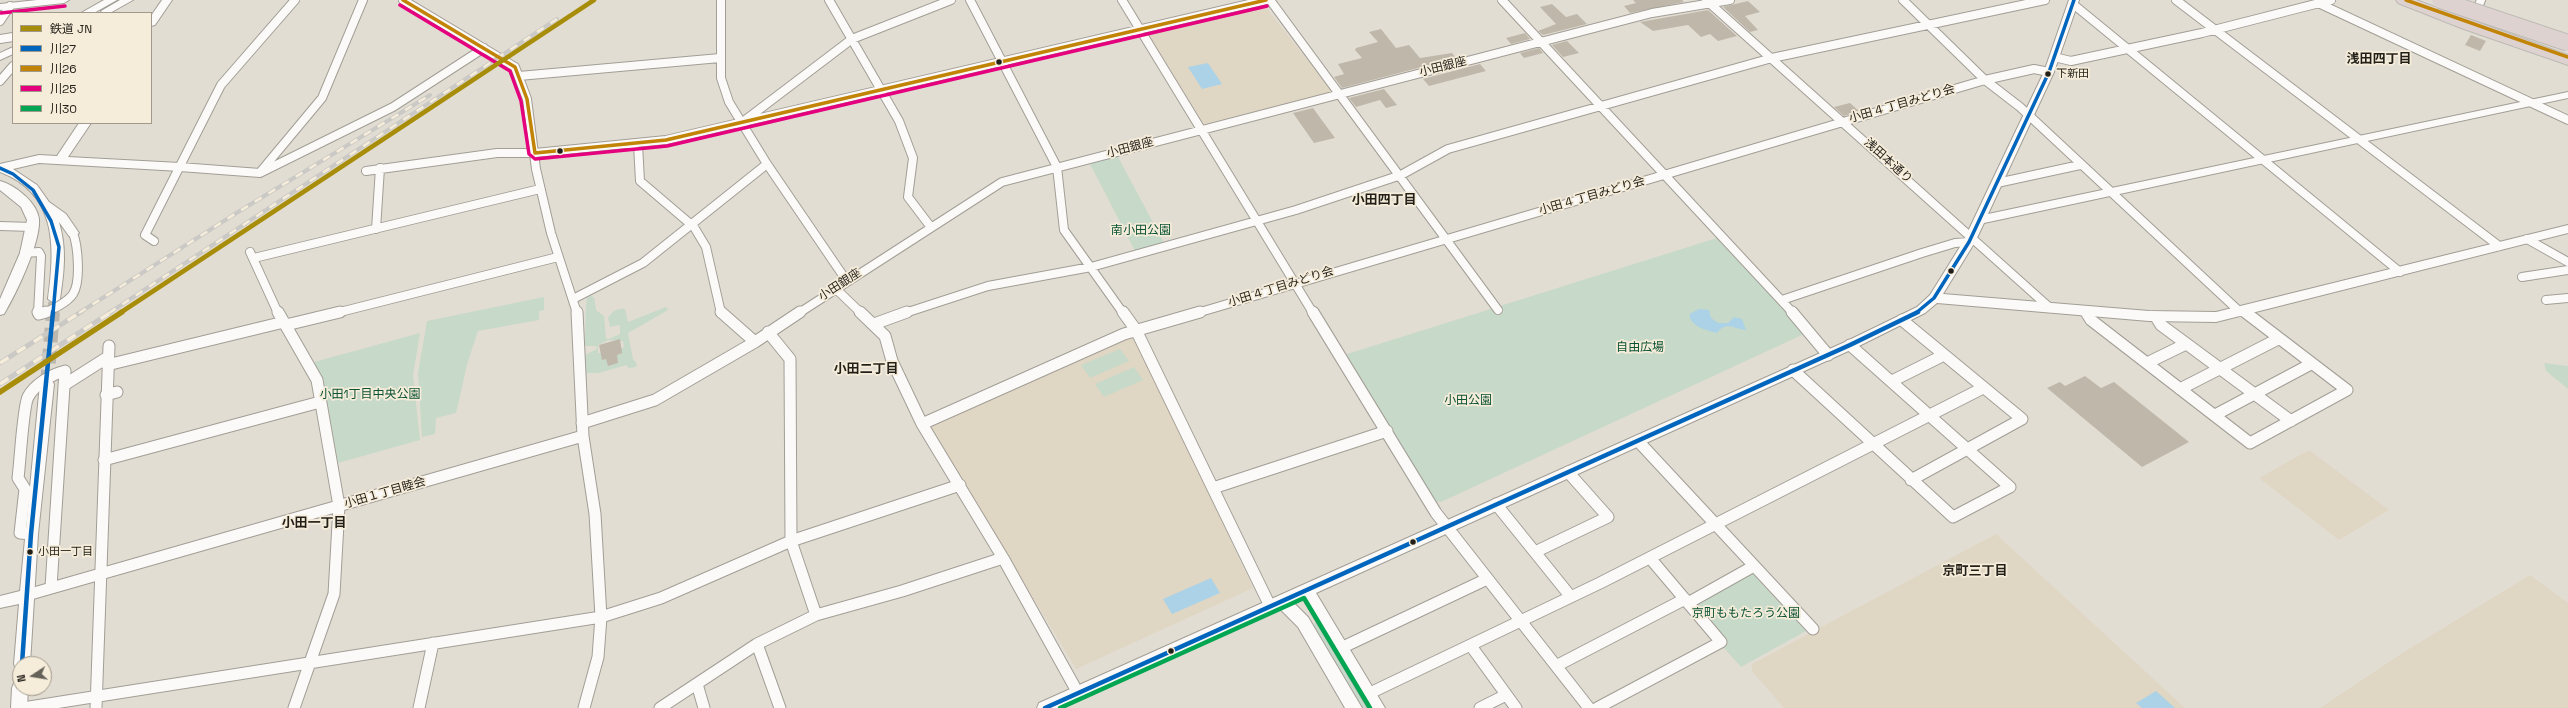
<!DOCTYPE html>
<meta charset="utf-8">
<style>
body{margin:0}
#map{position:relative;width:2568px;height:708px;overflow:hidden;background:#e2ddd3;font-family:"Space Grotesk","Noto Sans JP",sans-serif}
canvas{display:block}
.legend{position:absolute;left:12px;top:12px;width:140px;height:112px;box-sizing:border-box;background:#f6ecda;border:1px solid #a19a8c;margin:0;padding:5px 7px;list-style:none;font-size:12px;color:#221f18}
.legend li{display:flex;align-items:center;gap:8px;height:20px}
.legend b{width:20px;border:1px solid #a19a8c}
.north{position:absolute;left:12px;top:656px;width:40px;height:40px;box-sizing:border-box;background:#f6ecda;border:1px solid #a19a8c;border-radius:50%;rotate:258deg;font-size:11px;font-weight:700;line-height:16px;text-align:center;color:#221f18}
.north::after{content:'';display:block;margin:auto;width:14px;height:18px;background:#656259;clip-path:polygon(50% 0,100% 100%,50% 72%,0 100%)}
</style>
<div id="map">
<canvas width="2568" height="708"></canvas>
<ul class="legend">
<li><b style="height:5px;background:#a78d0a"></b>鉄道 JN</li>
<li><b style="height:5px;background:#0065bd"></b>川27</li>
<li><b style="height:5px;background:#c28406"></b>川26</li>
<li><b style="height:5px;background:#e5007d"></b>川25</li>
<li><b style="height:5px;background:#00a651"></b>川30</li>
</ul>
<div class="north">N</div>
</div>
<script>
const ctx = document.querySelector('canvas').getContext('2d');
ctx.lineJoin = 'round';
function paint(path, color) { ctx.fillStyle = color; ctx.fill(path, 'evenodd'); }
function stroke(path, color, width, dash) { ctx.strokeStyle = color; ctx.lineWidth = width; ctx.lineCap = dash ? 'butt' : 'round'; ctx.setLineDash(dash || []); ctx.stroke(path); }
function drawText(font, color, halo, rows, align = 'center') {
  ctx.font = font + ' "Space Grotesk","Noto Sans JP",sans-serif'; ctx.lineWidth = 3.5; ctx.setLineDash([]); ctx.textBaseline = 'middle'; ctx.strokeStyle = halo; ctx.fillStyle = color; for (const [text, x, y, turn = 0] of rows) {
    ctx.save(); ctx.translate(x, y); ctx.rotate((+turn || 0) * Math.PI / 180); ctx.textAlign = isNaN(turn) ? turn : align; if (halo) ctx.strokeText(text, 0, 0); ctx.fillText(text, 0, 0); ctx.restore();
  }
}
const built = new Path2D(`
 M1265 6 1332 92 1204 124 1148 33Z
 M1130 338 1137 340 1253 588 1076 669 931 428 935 424Z
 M2309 450 2389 510 2339 540 2259 478Z
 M1996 534 2185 708H1784L1752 671V664Z
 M2530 575 2568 603V708H2320L2404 652Z`);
const green = new Path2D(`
 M1117 155 1164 243 1135 251 1089 162Z
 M1720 237 1805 331 1804 334 1441 502 1433 501 1344 355Z
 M591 296 594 297 596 310 604 316 606 338 609 339 620 334V325L610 327 608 318C612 312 616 308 625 309L628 322 666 307 668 310 628 333 633 359 637 364 636 367 629 368 626 365 599 373H586L583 367 585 355 597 349 596 346H585C585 341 586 300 587 297ZM608 340 623 341 624 347 607 353H598V345Z
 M544 297V310L539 311V320L478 331 468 361 456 413 436 418 435 434 422 437 418 373 427 321Z
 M420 333 413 375 420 440 338 463 321 377 314 362Z
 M1120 349 1129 361 1090 378 1081 365Z
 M2544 363 2568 366V389L2546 371Z
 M1134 367 1143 380 1104 397 1095 384Z
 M1752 573 1806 631 1741 667 1723 647 1728 643 1694 604Z
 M1317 622 1371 708H1363L1314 626V623Z`);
const water = new Path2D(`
 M1208 63 1222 84 1202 89 1188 67Z
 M1699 309 1709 310 1711 318 1718 323H1728L1734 317 1742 319 1746 330C1736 330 1726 320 1717 333 1706 330 1695 328 1690 318V314Z
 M1211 578 1220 593 1172 614 1163 599Z
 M2156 691 2175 708H2142L2136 703Z`);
const building = new Path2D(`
 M1633 0H1682L1684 2 1630 13 1624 6 1636 3Z
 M1748 1 1760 12 1745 16 1758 30 1750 32 1723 7Z
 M1552 4 1566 17 1577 14 1587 24 1543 35 1538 31 1556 24 1540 7Z
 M1708 10 1737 36 1718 41 1710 34 1701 37 1688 25 1653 31 1640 22Z
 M1381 29 1396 48 1409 45 1420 58 1452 53 1456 58 1342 88 1334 77 1344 74 1338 64 1362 58 1355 50 1356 48 1378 42 1369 32Z
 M1525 33 1530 39 1511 44 1506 38Z
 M2471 35 2486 41 2480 51 2465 45Z
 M1567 41 1579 53 1563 57 1552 45Z
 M1539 48 1543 53 1524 58 1520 53Z
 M1480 64 1486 71 1429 86 1423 79Z
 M1384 89 1397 105 1386 108 1380 100 1356 107 1349 98Z
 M1850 103 1859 111 1844 116 1834 107Z
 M1313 108 1335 138 1314 143 1293 113Z
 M620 339 622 353 617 355 618 363 608 366 606 359 602 360 599 345Z
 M2085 376 2101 388 2114 382 2189 442 2142 467 2047 388 2060 382 2065 386Z`);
const tertiaryTunnelFar1 = new Path2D(`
 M53 313 54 299`);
const tertiaryTunnel = new Path2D(`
 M47 384 53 312`);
const minorFar1 = new Path2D(`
 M403 0 515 67 527 99 536 169 551 233 577 313
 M721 0V78L729 102 767 164 846 280
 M829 0 899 121 913 158 908 197 930 226
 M970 0 1057 167 1064 230 1123 313
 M1122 0 1313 313
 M1270 0 1498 310
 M1502 0 1793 313
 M1706 0 2050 308
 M1903 0 1985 80 2020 107 2240 312
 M2176 0 2499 246
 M2318 3 2568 120
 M2073 4 2400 272
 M2476 12 2481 0
 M0 21 10 6
 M0 39 13 37
 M2054 57 2071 61 2202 33 2331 0
 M519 76 720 58
 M0 81 13 66
 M744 121 852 39 951 0
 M638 145 640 181 694 227 706 247 721 313
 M180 167 260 173 393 107 484 48
 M262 170 322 98 363 0
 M366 171 497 153H535L666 140 1266 0
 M1997 183 2080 165
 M0 226 32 227
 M376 229 380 168
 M2527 239 2568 262
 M154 241 145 235 221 85 295 0
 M250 252 278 313
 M24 253 39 252 41 256 38 313
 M254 258 540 189
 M2522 277 2568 270
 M835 288 861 313
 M573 299 643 263 767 164
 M1782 300 1922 253 1955 243 1969 242
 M2546 300 2568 298
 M2086 311 2087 313
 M2244 311 2246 313
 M44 313C53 309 67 303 73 294 81 282 78 246 73 233
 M336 313 558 257
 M799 313 1002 182 1652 13 1730 0
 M905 313 988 286 1091 267 1296 210 1401 175 1448 149 1772 58 2045 0
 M1197 313 1985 80 2034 69 2049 72`);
const minor = new Path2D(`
 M38 312 39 314 46 312
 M278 312 317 380 339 506 334 594 294 708
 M577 312 583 436 595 514 601 617 598 657 584 708
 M721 312 755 342
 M860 312 885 336 892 361 922 424 1003 558 1078 693
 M1123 312 1136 330 1270 606
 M1313 312 1436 513 1589 708
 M1792 312 1828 355
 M2086 312 2091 320 2250 443 2347 390 2245 312
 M2156 317 2161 325 2291 421
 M1902 320 2022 419 1911 480
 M874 324 907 312
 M286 325 340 312
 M768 332 790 359 791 541 816 615
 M2147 363 2186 344
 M107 365 284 322
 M1793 370 1953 517 2010 487 1850 345
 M1892 381 1944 355
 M64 385 108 357
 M2180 389 2278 339
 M106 395 117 392
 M2215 415 2311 364
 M582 423 655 400 755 342 800 312
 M922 424 1124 334 1200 312
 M1638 441 1813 629
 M104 460 320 402
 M1213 488 1387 431
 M1496 504 1571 597
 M31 534 20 533 25 489 18 478C20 464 23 406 28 397 34 385 52 374 65 371L51 587
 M1535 552 1608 517 1568 472
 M27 595 583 436
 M1688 603 1754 566
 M757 644 780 708
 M1471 646 1516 708
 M1341 648 1487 579
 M1556 666 1685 599
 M697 684 704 708
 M1368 694 1600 583 1983 388
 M23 708 601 617 661 598 791 541 960 485
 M96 708 109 346
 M419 708 433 643
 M660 708 757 644 816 615 902 591 1003 558
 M1480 708 1506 695
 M1597 708 1721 642 1650 558`);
const tertiary = new Path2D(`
 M37 0H69L64 3 0 10V4Z
 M104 0H117L94 13H81Z
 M120 0H133L110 13H102L101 11Z
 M162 0H172L155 25 151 26V16Z
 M2069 0H2079L2054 72 1988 214 2568 92V98L1984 223 1975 242 1943 294 2149 311 2216 312 2568 225V233L2216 322 2149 321 1937 303 1925 313 1855 348 1316 593 1385 708H1368L1303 599 1294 603 1308 617 1362 708H1345L1298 627 1280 609 1062 708H1037L1039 703 1845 342 1917 307 1930 295 1963 242 1991 183 2044 72Z
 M13 47V54L0 60V53Z
 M79 123H91L68 157 180 163 186 167 180 171 39 163 13 169 37 185 49 202 66 214 79 233 73 237 69 236 59 222C67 249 64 272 60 299L54 303 48 299C55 249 58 194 0 172V164L39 155 57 156Z
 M0 181C15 185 37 202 39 219 41 242 16 294 4 314L0 315V299L20 253 27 220 21 207 0 190Z
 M47 379 52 381 54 384 38 534 30 664H20V670L16 669 14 664 19 604 0 608V596L20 591 40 384 42 381Z
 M20 681V688H28L27 708H11L12 688 14 683Z`);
const motorway = new Path2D(`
 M2396 0H2416L2568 55V65L2461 28 2398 3Z`);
const railFar1 = new Path2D(`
 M79 313 238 212 430 95
 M109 313 557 19`);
const rail = new Path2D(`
 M0 363 81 312
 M0 384 111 312`);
const motorwayBridge = new Path2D(`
 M2440 0 2568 43`);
const bus1Far1 = new Path2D(`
 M0 168 13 174 33 190 51 221 59 247 53 313
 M1916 313 1934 298 1969 242 2049 72 2074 0`);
const bus1 = new Path2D(`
 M22 664 31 534 53 312
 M1045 708 1850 345 1918 312`);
const bus2 = new Path2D(`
 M403 0 515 67 527 99 535 153 666 140 1266 0
 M2406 0 2568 57`);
const bus3 = new Path2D(`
 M400 5 510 71 521 101 529 154 535 159 667 146 1267 6
 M1 13 65 6`);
const bus4 = new Path2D(`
 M1060 708 1304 598 1370 708`);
const rail1Far1 = new Path2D(`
 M120 313 594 0`);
const rail1 = new Path2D(`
 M0 392 122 312`);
const markers = [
 [999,62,3.5,"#221f18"],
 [2048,74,3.5,"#221f18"],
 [560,151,3.5,"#221f18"],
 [1951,271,3.5,"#221f18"],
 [1413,542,3.5,"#221f18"],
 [30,552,3.5,"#221f18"],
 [1171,651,3.5,"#221f18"]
];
const busNames = [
 ["下新田",2056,74],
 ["小田一丁目",38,552]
];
const streetNames = [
 ["小田銀座",1443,67,-14],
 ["小田 4 丁目みどり会",1902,104,-16],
 ["小田銀座",1130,148,-15],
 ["浅田本通り",1888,161,42],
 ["小田 4 丁目みどり会",1592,196,-16],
 ["小田銀座",840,285,-33],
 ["小田 4 丁目みどり会",1281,287,-17],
 ["小田１丁目睦会",385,493,-16]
];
const parkNames = [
 ["南小田公園",1141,231],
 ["自由広場",1640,348],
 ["小田1丁目中央公園",370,395],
 ["小田公園",1468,401],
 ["京町ももたろう公園",1746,614]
];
const neighbourhoodNames = [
 ["浅田四丁目",2379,59],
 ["小田四丁目",1384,200],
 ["小田二丁目",866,369],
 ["小田一丁目",314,523],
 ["京町三丁目",1975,571]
];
paint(built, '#e0d6c4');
paint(green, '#c7d9c9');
paint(water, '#abd2e7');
paint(building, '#bfb7a9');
stroke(tertiaryTunnelFar1, '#bcb7ae', 11, [11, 5.5]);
stroke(tertiaryTunnel, '#bcb7ae', 14, [14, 7]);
stroke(minorFar1, '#a29e96', 10);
stroke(minor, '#a29e96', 13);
stroke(tertiary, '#a29e96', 2);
stroke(motorway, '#bcbab4', 2);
stroke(minorFar1, '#fbfaf8', 8);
stroke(minor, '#fbfaf8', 11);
paint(tertiary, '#fbfaf8');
paint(motorway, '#ddd2d0');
stroke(railFar1, '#cac9c5', 4);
stroke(rail, '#cac9c5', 5);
stroke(railFar1, '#f6ecda', 2.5, [8]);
stroke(rail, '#f6ecda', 3.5, [10]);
stroke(motorwayBridge, '#bcbab4', 18, []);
stroke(motorwayBridge, '#ddd2d0', 16);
stroke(bus1Far1, '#0065bd', 3.5);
stroke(bus1, '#0065bd', 4.5);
stroke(bus2, '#c28406', 3.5);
stroke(bus3, '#e5007d', 3.5);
stroke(bus4, '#00a651', 4.5);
stroke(rail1Far1, '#a78d0a', 4.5);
stroke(rail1, '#a78d0a', 5.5);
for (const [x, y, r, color] of markers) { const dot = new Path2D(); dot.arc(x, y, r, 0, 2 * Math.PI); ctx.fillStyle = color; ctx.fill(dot); stroke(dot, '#f6ecda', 1.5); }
drawText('11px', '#221f18', '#f6ecda', busNames, 'left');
drawText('12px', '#221f18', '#f6ecda', streetNames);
drawText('12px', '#095234', '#f6ecda', parkNames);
drawText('bold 13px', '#221f18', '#f6ecda', neighbourhoodNames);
</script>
